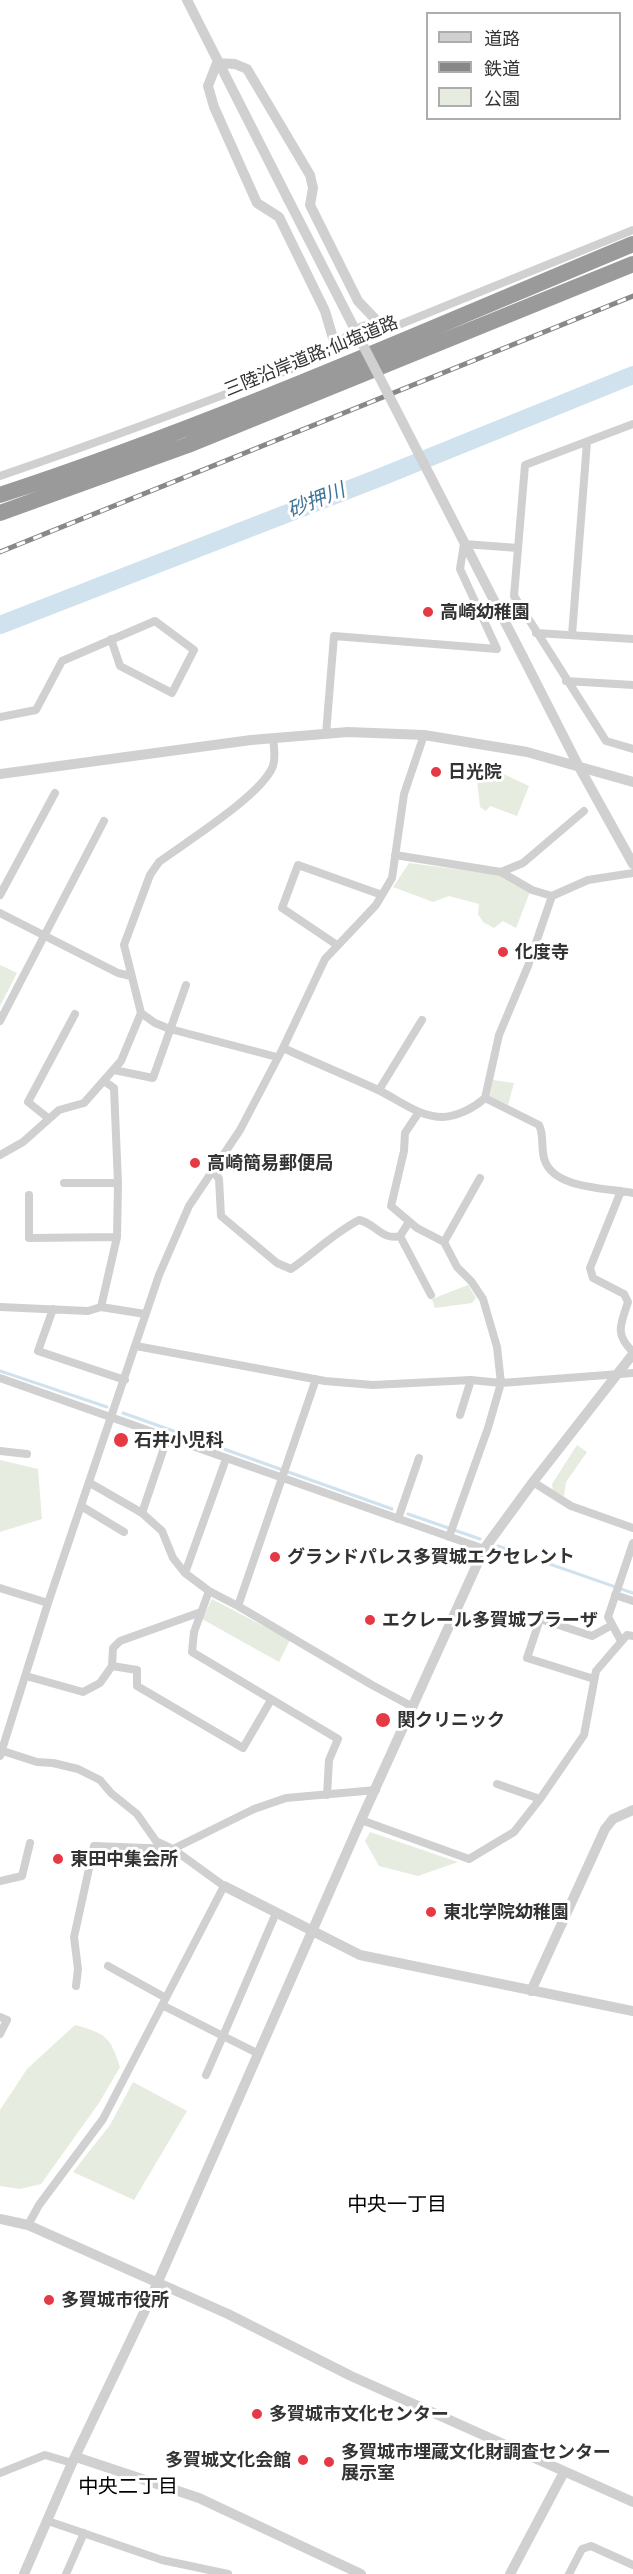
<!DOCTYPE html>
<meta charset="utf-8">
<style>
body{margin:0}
#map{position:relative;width:633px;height:2574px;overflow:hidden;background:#fff;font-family:Barlow,"Noto Sans JP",sans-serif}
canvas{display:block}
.legend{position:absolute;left:426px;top:12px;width:195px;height:108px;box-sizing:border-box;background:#fff;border:2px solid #adadad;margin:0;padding:8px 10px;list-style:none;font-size:18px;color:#333}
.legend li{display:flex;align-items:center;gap:12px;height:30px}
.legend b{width:30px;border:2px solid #adadad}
</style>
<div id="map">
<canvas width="633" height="2574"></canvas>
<ul class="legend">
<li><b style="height:8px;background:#d0d0d0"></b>道路</li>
<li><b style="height:8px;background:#888"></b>鉄道</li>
<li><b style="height:16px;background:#e6ecdf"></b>公園</li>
</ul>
</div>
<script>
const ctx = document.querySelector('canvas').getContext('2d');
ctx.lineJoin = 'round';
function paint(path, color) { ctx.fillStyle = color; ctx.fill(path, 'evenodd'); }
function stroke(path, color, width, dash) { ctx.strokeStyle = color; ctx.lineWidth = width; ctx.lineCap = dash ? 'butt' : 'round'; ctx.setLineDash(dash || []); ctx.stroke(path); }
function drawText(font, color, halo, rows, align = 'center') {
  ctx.font = font + ' Barlow,"Noto Sans JP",sans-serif'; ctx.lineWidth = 6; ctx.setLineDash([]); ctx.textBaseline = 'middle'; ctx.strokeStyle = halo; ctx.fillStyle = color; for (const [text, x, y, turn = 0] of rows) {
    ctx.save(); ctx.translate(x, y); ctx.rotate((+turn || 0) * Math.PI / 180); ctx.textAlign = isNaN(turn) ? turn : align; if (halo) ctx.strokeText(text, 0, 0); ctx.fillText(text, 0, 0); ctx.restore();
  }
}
const green = new Path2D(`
 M495 770 529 786 517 816 490 806 486 811 480 807 477 780 486 777Z
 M409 863 500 875 530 892 516 928 503 921 494 928 483 922 478 914 479 904 449 896 433 902 393 887Z
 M0 965 17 973 0 1006Z
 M493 1080 514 1083 508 1105 490 1096Z
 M468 1285 476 1298 472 1303 435 1308 432 1299Z
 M577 1445 587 1452 566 1482 564 1496 553 1491 552 1484Z
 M0 1460 38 1469 42 1519 0 1532Z
 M212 1599 290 1640 279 1662 202 1619Z
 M370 1832 458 1862 418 1876 379 1866 365 1841Z
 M75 2025C106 2034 110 2036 120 2067L99 2103 41 2184 20 2189 0 2186V2110L27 2069Z
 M133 2082 187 2111 134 2200 73 2172 110 2125Z`);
const stream = new Path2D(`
 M0 1371 107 1407
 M123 1413 392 1509
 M408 1514 480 1539
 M498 1546 633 1593`);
const river = new Path2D(`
 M0 625 381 477 633 375`);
const minor = new Path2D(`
 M633 424 525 465 514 596 606 741 633 749
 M0 476C105 440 209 401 312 361 348 347 346 315 396 326L633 230
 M536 633 633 639
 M572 635 587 442
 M566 681 633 685
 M0 717 36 710 62 661 155 621 194 650 172 693 120 666 111 639
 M326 734 334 636 497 649 460 569 464 544 518 548
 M273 738C274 748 276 757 273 766 262 795 186 842 159 862L150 875 124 945 141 1013 155 1023 170 1029 277 1057
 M395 855 501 872 532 890 552 896
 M501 872 523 863 584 811
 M0 895 55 793
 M0 913 118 973 131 976
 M337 945 282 908 298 865 382 895
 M0 1021 104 821
 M283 1048C314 1062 345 1075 376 1089 398 1099 418 1117 443 1117 458 1116 474 1108 485 1098L539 1125C545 1137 540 1149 545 1161 555 1189 607 1188 633 1193
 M114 1070 153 1078 186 985
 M379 1090 422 1020
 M485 1098 499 1035 528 966 552 896 588 880 633 873
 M419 1112 405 1133 404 1151 391 1206 417 1228 444 1242 457 1267 471 1281 483 1299 497 1347 501 1383 488 1428 449 1537
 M48 1118 28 1102 75 1014
 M0 1155 23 1142 59 1110 84 1103 121 1061 141 1013
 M213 1171 219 1179 221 1216 277 1263 291 1269C314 1253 334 1233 359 1220 375 1223 382 1241 400 1236
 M64 1183H118
 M621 1191 590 1268 593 1278 624 1294 628 1302C621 1324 614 1334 633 1352
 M29 1195V1238L117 1237
 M409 1222 400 1236 431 1295
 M444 1242 480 1178
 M0 1307 88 1311 101 1307 145 1314
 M101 1307 117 1237 118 1183 114 1088 104 1081
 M53 1309 38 1351 125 1380
 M136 1346 325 1381 373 1385 471 1380 501 1383 633 1373
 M0 1378 484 1549
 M316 1379 238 1606 209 1591 194 1632 192 1652 338 1739 329 1760 327 1795
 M460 1415 471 1380
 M0 1451 27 1454
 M533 1482 571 1506 633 1528
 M90 1483 142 1513 162 1531 173 1558 185 1573 209 1591
 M81 1506 124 1532
 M142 1513 167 1439
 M398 1519 419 1458
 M185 1573 226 1459
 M0 1588 48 1603
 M615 1595 633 1601
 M238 1606 372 1685 413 1707
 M201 1612 120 1641 113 1648 112 1666 137 1670V1686L243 1748 271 1700
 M621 1641 608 1617 633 1543
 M26 1676 83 1692 100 1683 112 1666
 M594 1679 527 1658 540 1619 592 1636 612 1625
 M0 1750 37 1762 53 1763 78 1769 100 1780 111 1793 137 1814 156 1841 173 1849 224 1886 103 2119 39 2205 28 2225
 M0 1756 48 1603 159 1275 189 1206 240 1130 283 1048 325 959 376 905 392 878 404 794 424 735
 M497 1784 540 1799
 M361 1820 469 1859 514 1832 540 1799 584 1735 596 1671 627 1635 633 1636
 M0 1881 22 1876 30 1843
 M108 1966 166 1998
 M76 1986 78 1969 74 1937 94 1846 173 1849 254 1809 286 1798 376 1790
 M162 2005 223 2036 276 1913
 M0 2017 7 2020 0 2034
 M206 2075 223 2036 259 2054
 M0 2473 45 2455 72 2463
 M48 2521 162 2560 228 2574
 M66 2574 84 2533
 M569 2574 582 2549 591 2546 633 2565`);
const tertiary = new Path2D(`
 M187 0 288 199
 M335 345 325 311 279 217 257 203 214 107 208 86 217 63 235 64 247 69 310 175 313 188 310 205 358 301 378 322
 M523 657 578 765 633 864
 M0 774 251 740 348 732 424 735 527 752 633 782
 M224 1886 360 1955 633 2011
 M531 1991 605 1829 613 1819 633 1810
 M0 2219 28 2225 228 2314 351 2376 633 2502
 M76 2457 199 2498 361 2574
 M24 2574 72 2463 149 2302 361 1820 484 1549 533 1482 633 1354
 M510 2574 564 2472`);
const motorway = new Path2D(`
 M0 495C216 424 424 331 633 244
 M0 513 188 445 633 264`);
const rail = new Path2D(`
 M0 552 633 296`);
const tertiaryBridge = new Path2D(`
 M288 199 523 657`);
const markers = [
 [428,612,6,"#e63946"],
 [436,772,6,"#e63946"],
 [503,952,6,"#e63946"],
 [195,1163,6,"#e63946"],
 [121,1440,8,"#e63946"],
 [275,1557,6,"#e63946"],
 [370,1620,6,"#e63946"],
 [383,1720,8,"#e63946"],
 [58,1859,6,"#e63946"],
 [431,1912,6,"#e63946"],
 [49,2300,6,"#e63946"],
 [257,2414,6,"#e63946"],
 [303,2460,6,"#e63946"],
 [329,2462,6,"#e63946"]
];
const streetNames = [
 ["三陸沿岸道路;仙塩道路",311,356,-22]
];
const poiNames = [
 ["高崎幼稚園",440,612],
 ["日光院",448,772],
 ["化度寺",515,952],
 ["高崎簡易郵便局",207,1163],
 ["石井小児科",134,1440],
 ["グランドパレス多賀城エクセレント",287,1557],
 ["エクレール多賀城プラーザ",382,1620],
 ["関クリニック",397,1720],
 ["東田中集会所",70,1859],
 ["東北学院幼稚園",443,1912],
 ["多賀城市役所",61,2300],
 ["多賀城市文化センター",269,2414],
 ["多賀城市埋蔵文化財調査センター",341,2452],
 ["展示室",341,2473],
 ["多賀城文化会館",291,2460,"right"]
];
const waterNames = [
 ["砂押川",316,500,-22]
];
const neighbourhoodNames = [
 ["中央一丁目",397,2204],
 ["中央二丁目",128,2486]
];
paint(green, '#e6ecdf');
stroke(stream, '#cfe2ee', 3);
stroke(river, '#cfe2ee', 18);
stroke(minor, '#d0d0d0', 8);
stroke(tertiary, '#d0d0d0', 10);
stroke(motorway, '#9a9a9a', 16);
stroke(rail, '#888', 5);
stroke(rail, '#fff', 3, [9]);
stroke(tertiaryBridge, '#d0d0d0', 10);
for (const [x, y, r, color] of markers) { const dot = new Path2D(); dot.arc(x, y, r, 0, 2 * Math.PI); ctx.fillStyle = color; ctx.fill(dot); stroke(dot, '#fff', 2); }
drawText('18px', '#333', '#fff', streetNames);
drawText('bold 18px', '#333', '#fff', poiNames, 'left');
drawText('italic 20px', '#3f7597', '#fff', waterNames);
drawText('20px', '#000', '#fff', neighbourhoodNames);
</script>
